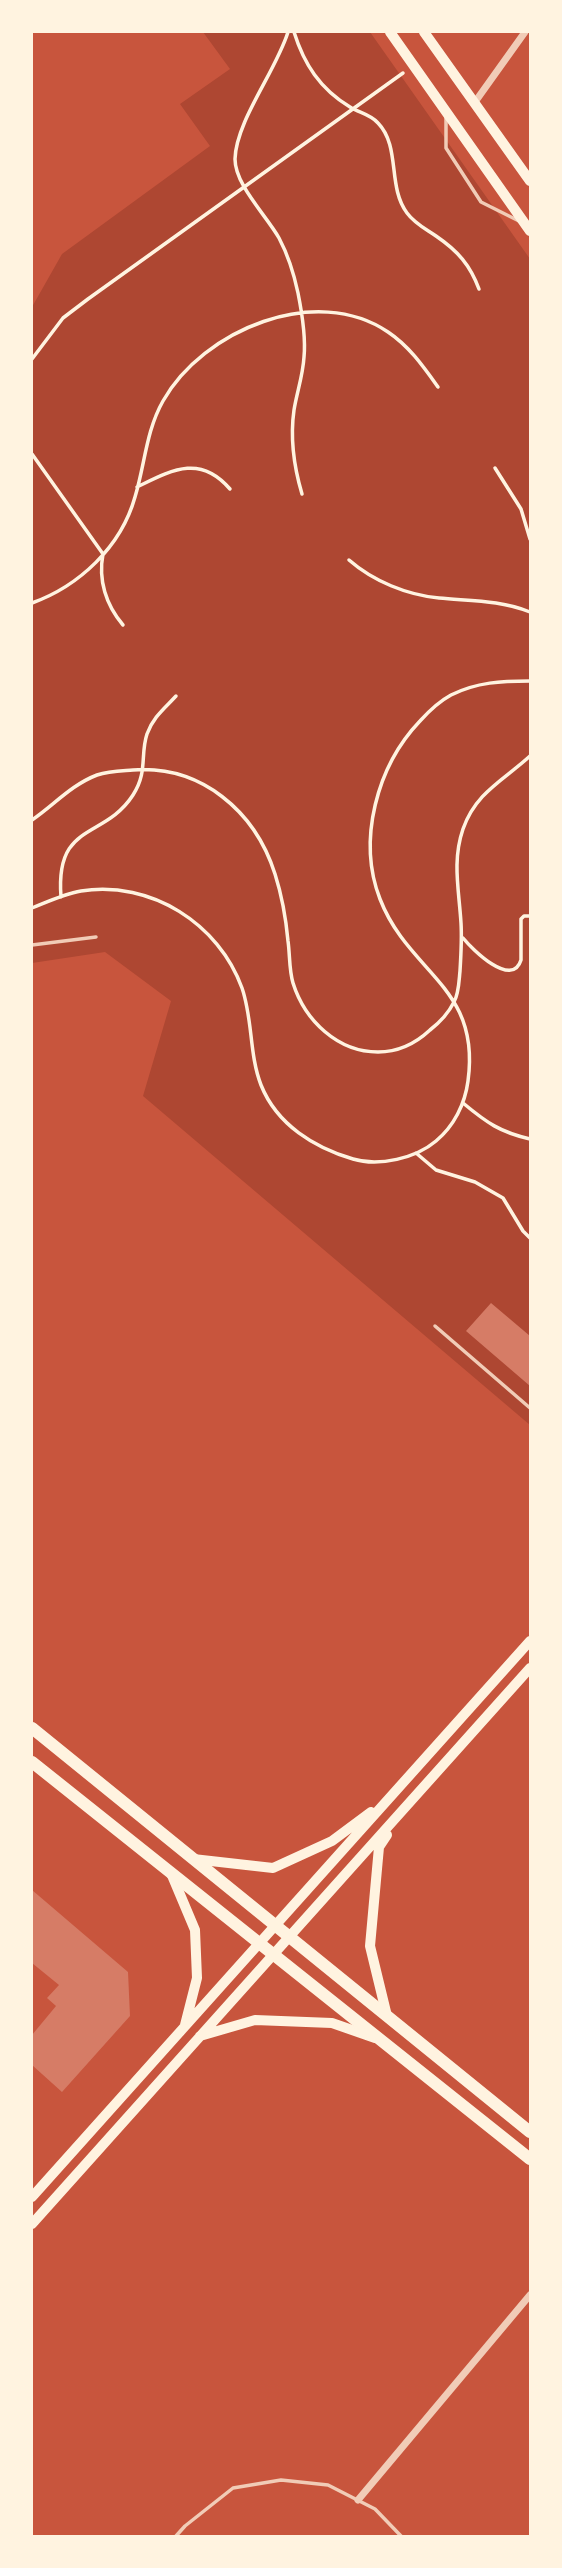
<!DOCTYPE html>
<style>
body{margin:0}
#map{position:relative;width:562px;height:2568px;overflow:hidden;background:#c8553d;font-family:"Source Sans 3",sans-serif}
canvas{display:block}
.frame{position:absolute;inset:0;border:33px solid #fff3e0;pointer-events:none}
</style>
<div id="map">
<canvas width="562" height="2568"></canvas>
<div class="frame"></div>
</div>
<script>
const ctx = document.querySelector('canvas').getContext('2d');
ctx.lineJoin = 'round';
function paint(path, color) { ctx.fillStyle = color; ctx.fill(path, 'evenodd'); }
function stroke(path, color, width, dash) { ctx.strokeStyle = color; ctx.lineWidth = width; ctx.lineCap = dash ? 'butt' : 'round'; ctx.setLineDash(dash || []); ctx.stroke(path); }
const green = new Path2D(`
 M203 32H370L530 259V1425L143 1096 171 1001 105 952 32 963V307L62 254 210 146 180 104 230 69Z`);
const building = new Path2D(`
 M491 1303 530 1336V1386L466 1331Z
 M32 1890 128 1972 130 2016 62 2092 32 2065V2035L56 2006 47 1998 59 1985 32 1963Z`);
const path = new Path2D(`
 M288 32C276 71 236 121 235 159 235 185 266 215 279 238 288 255 294 274 298 293 302 313 306 337 304 357 303 375 297 392 294 410 290 438 294 467 302 494
 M294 32C304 64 320 89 350 107 359 113 370 114 378 123 401 147 387 186 407 213 415 224 426 229 436 236 458 251 470 265 479 289
 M32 359 63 318 88 299 403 73
 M32 454 103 554C98 580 106 605 123 625
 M495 468 521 509 530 539
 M137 487C172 470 200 454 230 489
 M349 560C373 581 407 595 439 598 470 601 501 600 530 612
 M32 603C79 586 121 547 135 497 145 464 146 431 163 401 203 330 316 283 388 332 409 346 423 366 438 387
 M32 820C54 805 71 785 97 775 109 771 120 771 133 770 201 765 255 811 275 874 282 896 286 919 288 941 290 955 289 970 293 983 305 1021 338 1052 378 1052 399 1052 415 1044 430 1030 439 1023 449 1012 454 1002 459 993 459 980 460 971 461 955 462 939 461 923 459 890 452 861 463 829 476 792 504 780 530 756
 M61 897C55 821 104 840 133 795 148 772 140 755 147 734 153 717 165 708 176 696
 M32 908C47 902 64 894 81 891 151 880 219 924 242 988 253 1020 249 1054 261 1085 277 1125 315 1148 353 1159 379 1167 416 1158 436 1141 454 1126 465 1104 468 1081 481 986 409 974 380 899 357 840 377 766 420 721 429 711 440 701 451 695 477 682 502 681 530 681
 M463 938C472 949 512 989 521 960V919L524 916H530
 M463 1103C487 1123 500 1132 530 1139
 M416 1153 436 1170 475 1182 503 1198 523 1231 530 1238`);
const service = new Path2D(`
 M446 115V148L481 202 519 221
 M32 945 96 937
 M435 1326 530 1408
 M176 2536 185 2526 233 2488 281 2480 328 2485 375 2509 401 2536`);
const minor = new Path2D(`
 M475 102 525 32
 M358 2500 530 2295`);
const secondary = new Path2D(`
 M390 32 530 231
 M424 32 530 181
 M193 1859 273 1868 332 1841 371 1812
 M171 1873 195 1930 197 1978 185 2025
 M387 2016 370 1946 379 1847 387 1835
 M200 2036 255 2020 332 2023 375 2038
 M32 2197 530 1641
 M32 2224 530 1668`);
const primary = new Path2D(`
 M32 1728 530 2132
 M32 1762 530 2159`);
paint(green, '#ae4732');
paint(building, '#d67c66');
stroke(path, '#fff3e0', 3.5);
stroke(service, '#f1ccb7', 3.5);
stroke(minor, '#f1ccb7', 7);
stroke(secondary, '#fff3e0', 10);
stroke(primary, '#fff3e0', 12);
</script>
